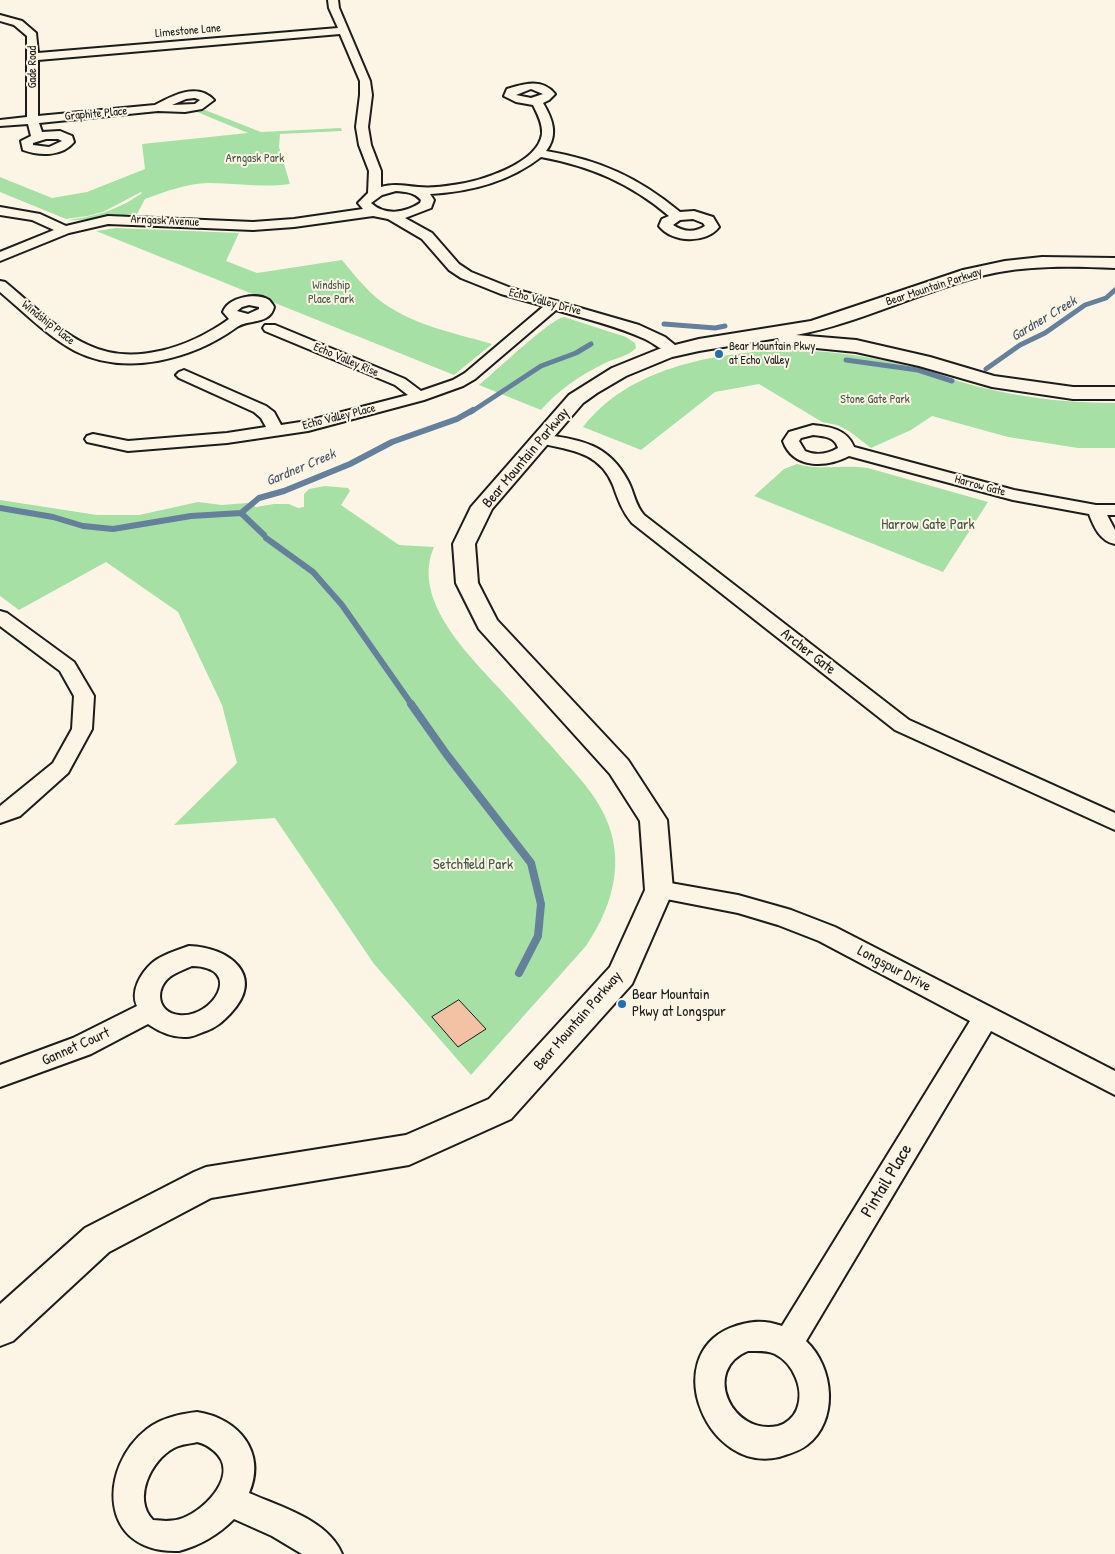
<!DOCTYPE html>
<style>
body{margin:0}
canvas{display:block;background:#fcf5e5}
</style>
<canvas width="1115" height="1554"></canvas>
<script>
const ctx = document.querySelector('canvas').getContext('2d');
ctx.lineJoin = 'round';
function paint(path, color) { ctx.fillStyle = color; ctx.fill(path, 'evenodd'); }
function stroke(path, color, width, dash) { ctx.strokeStyle = color; ctx.lineWidth = width; ctx.lineCap = dash ? 'butt' : 'round'; ctx.setLineDash(dash || []); ctx.stroke(path); }
function drawText(font, color, halo, rows, align = 'center') {
  ctx.font = font + ' "Patrick Hand",sans-serif'; ctx.lineWidth = 4; ctx.setLineDash([]); ctx.textBaseline = 'middle'; ctx.strokeStyle = halo; ctx.fillStyle = color; for (const [text, x, y, turn = 0] of rows) {
    ctx.save(); ctx.translate(x, y); ctx.rotate((+turn || 0) * Math.PI / 180); ctx.textAlign = isNaN(turn) ? turn : align; if (halo) ctx.strokeText(text, 0, 0); ctx.fillText(text, 0, 0); ctx.restore();
  }
}
const green = new Path2D(`
 M205 110 261 132 341 128 342 131 280 134 279 147 290 184C263 188 236 183 209 183 187 183 165 192 145 199L137 214C125 214 74 222 69 220 88 217 104 214 122 205 129 202 135 197 142 193L141 192 103 212 87 216 66 219 0 192V177L52 198 87 192 145 169 142 144 248 133 197 112Z
 M116 228 239 233 226 261 257 273 342 260C351 271 360 282 370 292 402 323 451 332 492 344L454 375 96 231Z
 M564 317 626 337 635 343 636 348C629 356 615 358 605 363 581 375 558 390 541 410L479 385C494 373 550 319 564 317Z
 M780 350C822 350 864 355 905 365 935 373 963 384 993 390 1033 399 1074 403 1115 403V448H1078L1008 437 932 416 911 430 871 448 849 431 837 425 822 422 759 384 715 392 641 450 583 427C629 368 710 354 780 350Z
 M797 464C822 471 843 464 868 468L988 502 943 572 754 496 784 469Z
 M325 486 348 488 350 491 341 505 399 545 434 547C411 599 467 653 498 687 517 708 535 728 554 749 569 767 587 784 599 805 628 853 615 903 586 946L471 1075 374 964 275 818 174 825 237 763 222 705 178 612 106 562 19 610 0 596V500L97 515H139L198 502 222 505 247 503 256 507 274 504H289L298 508 304 507V494L309 489Z`);
const streamFar2 = new Path2D(`
 M664 324 715 328 725 326
 M846 360 918 370 952 381
 M986 369 1020 345 1045 333 1085 305 1106 298 1115 290
 M471 412 541 366 576 353 591 344`);
const streamFar1 = new Path2D(`
 M0 508 53 517 83 526 113 529 191 516 241 513 259 498 284 491 350 464 392 442 457 419 473 410
 M241 513 264 535
 M266 538 313 572 342 605 412 705`);
const stream = new Path2D(`
 M411 704 447 755 531 863 541 904 538 936 519 973`);
const building = new Path2D(`
 M459 1000 486 1029 458 1047 432 1017Z`);
const minor = new Path2D(`
 M328 0H338L339 8 370 81 372 95 368 127 371 145 381 171V187C395 183 405 186 418 187 429 188 442 187 453 185 479 182 538 164 542 134 543 124 537 113 533 105L516 102 504 96 507 89C524 84 542 78 555 94L549 100 543 103C552 118 559 135 546 151 599 160 638 177 680 212L694 211 713 217 719 227C706 244 672 243 659 226L662 219 669 216C630 183 590 166 541 157 509 182 469 192 430 194L434 200 431 208 405 218 432 233 459 264 471 272 511 288 639 325 665 337 681 350 679 353C667 356 656 344 645 339 617 326 586 319 556 310L475 379 463 386 424 400 308 431 227 443 128 451 87 442 85 439 87 436 93 434 128 441 227 433 266 427 261 418 254 412 179 378 176 375 179 372 184 370 266 406 274 412 281 425 307 421 408 395 395 385 265 331 263 328 265 325H275L405 379 421 391 453 380 465 373 544 306 501 294 461 278 449 270 422 239 388 219 373 216 294 227 253 230 108 224 69 233 0 261V252L54 230 32 220 0 215V207L40 214 66 226 108 216 253 222 294 219 363 209 358 203 368 193 369 171 359 145 356 127 360 95V81L340 34 38 60V116L155 105C172 96 197 82 214 100L202 109 185 112 158 111 39 123 42 132 60 131 72 136 74 142C62 157 39 156 23 150L21 141 31 136 28 124 0 126V120L27 117V36L14 25 0 21V15L22 21 36 33 38 53 338 28 329 8ZM531 89 543 94 531 98 516 95ZM186 99 195 98 200 100 195 104 172 105ZM46 139H58L62 141 49 147 33 145V143ZM396 191C406 192 414 192 421 200L420 203C405 213 385 216 371 203L382 195ZM693 219 703 223 705 226C695 233 683 232 673 225L680 220Z
 M0 281 5 282C31 303 57 331 88 345 134 367 190 347 229 319L223 312C228 297 257 292 269 300 270 301 274 306 274 307 270 325 248 319 237 327 193 359 126 377 75 351 47 336 24 312 0 292ZM249 305 259 307V309L248 314 237 311 242 307Z
 M813 425C830 427 847 429 854 447L1014 490 1096 505H1115V515H1107L1115 530V544C1100 541 1094 527 1089 514L1013 500 849 456C826 468 793 469 783 441L789 432ZM813 435C824 436 835 437 838 448 828 454 816 456 805 451L799 441 801 438Z
 M541 434C580 440 608 443 628 481 634 492 635 505 644 515L909 720 1115 813V830L895 730 632 523C622 511 618 499 613 485 599 450 567 450 535 442L533 439 535 436Z
 M0 611 7 613 74 662 94 696 92 729 68 773 20 816 0 823V806L53 763 72 729 74 696 60 671 0 626Z
 M659 881 738 895 791 910 835 927 1115 1071V1095L991 1031 806 1341C834 1367 839 1421 807 1445 798 1452 788 1454 779 1457 708 1474 659 1358 730 1328 748 1321 763 1319 782 1326L970 1021 819 941 778 925 738 913 651 896 648 890 651 884ZM748 1351C757 1351 767 1350 775 1354 793 1363 805 1389 797 1409 794 1417 786 1424 778 1426 732 1436 701 1370 748 1351Z
 M189 946C229 947 267 976 230 1014 222 1022 217 1027 206 1031 200 1033 193 1037 187 1037 173 1038 160 1032 148 1024L91 1054 0 1087V1065L73 1038 137 1006C130 991 141 973 152 963 161 955 178 950 189 946ZM192 966C245 967 213 1019 179 1015 157 1013 154 988 171 976 177 972 185 969 192 966Z
 M197 1412C238 1418 267 1452 249 1493 281 1507 328 1520 342 1554H302L272 1536 234 1519C218 1535 201 1545 179 1551 98 1554 98 1467 147 1429 161 1418 180 1414 197 1412ZM197 1442C205 1444 208 1446 214 1451 240 1473 207 1509 183 1518 172 1522 163 1521 153 1520 132 1499 151 1460 174 1448 181 1444 190 1444 197 1442Z`);
const tertiary = new Path2D(`
 M1042 257 1115 258V268C1072 266 1027 265 985 275 921 291 861 323 796 335L856 340 930 357 994 376 1073 387H1115V399H1073L992 387 919 366 856 352 786 345 780 344 778 338 699 351 672 357 626 376 597 393 583 403 492 509 475 544 478 583 497 620 628 760 667 820 673 890 632 984 511 1119 409 1165 211 1198 109 1252 13 1341 0 1346V1304L85 1228 194 1172 206 1167 406 1135 489 1099 610 967 645 890 640 821 610 774 479 629 456 583 453 544 471 507 569 395 612 368 659 349 699 339 811 321 963 270 1005 261Z`);
const markers = [
 [719,354,5,"#1f6fb2"],
 [622,1004,5,"#1f6fb2"]
];
const farStreetnames = [
 ["Limestone Lane",188,31,-5],
 ["Gade Road",33,67,-90],
 ["Graphite Place",96,114,-5],
 ["Arngask Avenue",165,221,3],
 ["Bear Mountain Parkway",934,287,-18],
 ["Echo Valley Drive",545,302,15],
 ["Windship Place",48,323,38],
 ["Echo Valley Rise",346,360,23],
 ["Echo Valley Place",339,417,-14],
 ["Harrow Gate",980,486,15]
];
const farParknames = [
 ["Arngask Park",255,159],
 ["Windship",331,286],
 ["Place Park",331,300],
 ["Stone Gate Park",875,400]
];
const farPoinames = [
 ["Bear Mountain Pkwy",729,347],
 ["at Echo Valley",729,361]
];
const farWaternames = [
 ["Gardner Creek",1044,319,-31],
 ["Gardner Creek",301,468,-23]
];
const streetNames = [
 ["Bear Mountain Parkway",526,458,-50],
 ["Archer Gate",808,652,38],
 ["Longspur Drive",894,969,28],
 ["Bear Mountain Parkway",578,1021,-49],
 ["Gannet Court",76,1047,-24]
];
const parkNames = [
 ["Harrow Gate Park",928,525],
 ["Setchfield Park",473,865]
];
const poiNames = [
 ["Bear Mountain",632,995],
 ["Pkwy at Longspur",632,1012]
];
const nearStreetnames = [
 ["Pintail Place",887,1181,-59]
];
paint(green, '#a6e0a5');
stroke(streamFar2, '#65809b', 5);
stroke(streamFar1, '#65809b', 6);
stroke(stream, '#65809b', 8);
paint(building, '#f3c1a3');
stroke(building, '#1c1c1c', 1);
stroke(minor, '#1c1c1c', 4);
stroke(tertiary, '#1c1c1c', 4);
paint(minor, '#fcf5e5');
paint(tertiary, '#fcf5e5');
for (const [x, y, r, color] of markers) { const dot = new Path2D(); dot.arc(x, y, r, 0, 2 * Math.PI); ctx.fillStyle = color; ctx.fill(dot); stroke(dot, '#fcf5e5', 2); }
drawText('12px', '#1c1c1c', '#fcf5e5', farStreetnames);
drawText('12px', '#455745', '#fcf5e5', farParknames);
drawText('12px', '#1c1c1c', '#fcf5e5', farPoinames, 'left');
drawText('italic 14px', '#475666', '#fcf5e5', farWaternames);
drawText('15px', '#1c1c1c', '#fcf5e5', streetNames);
drawText('15px', '#455745', '#fcf5e5', parkNames);
drawText('15px', '#1c1c1c', '#fcf5e5', poiNames, 'left');
drawText('18px', '#1c1c1c', '#fcf5e5', nearStreetnames);
</script>
